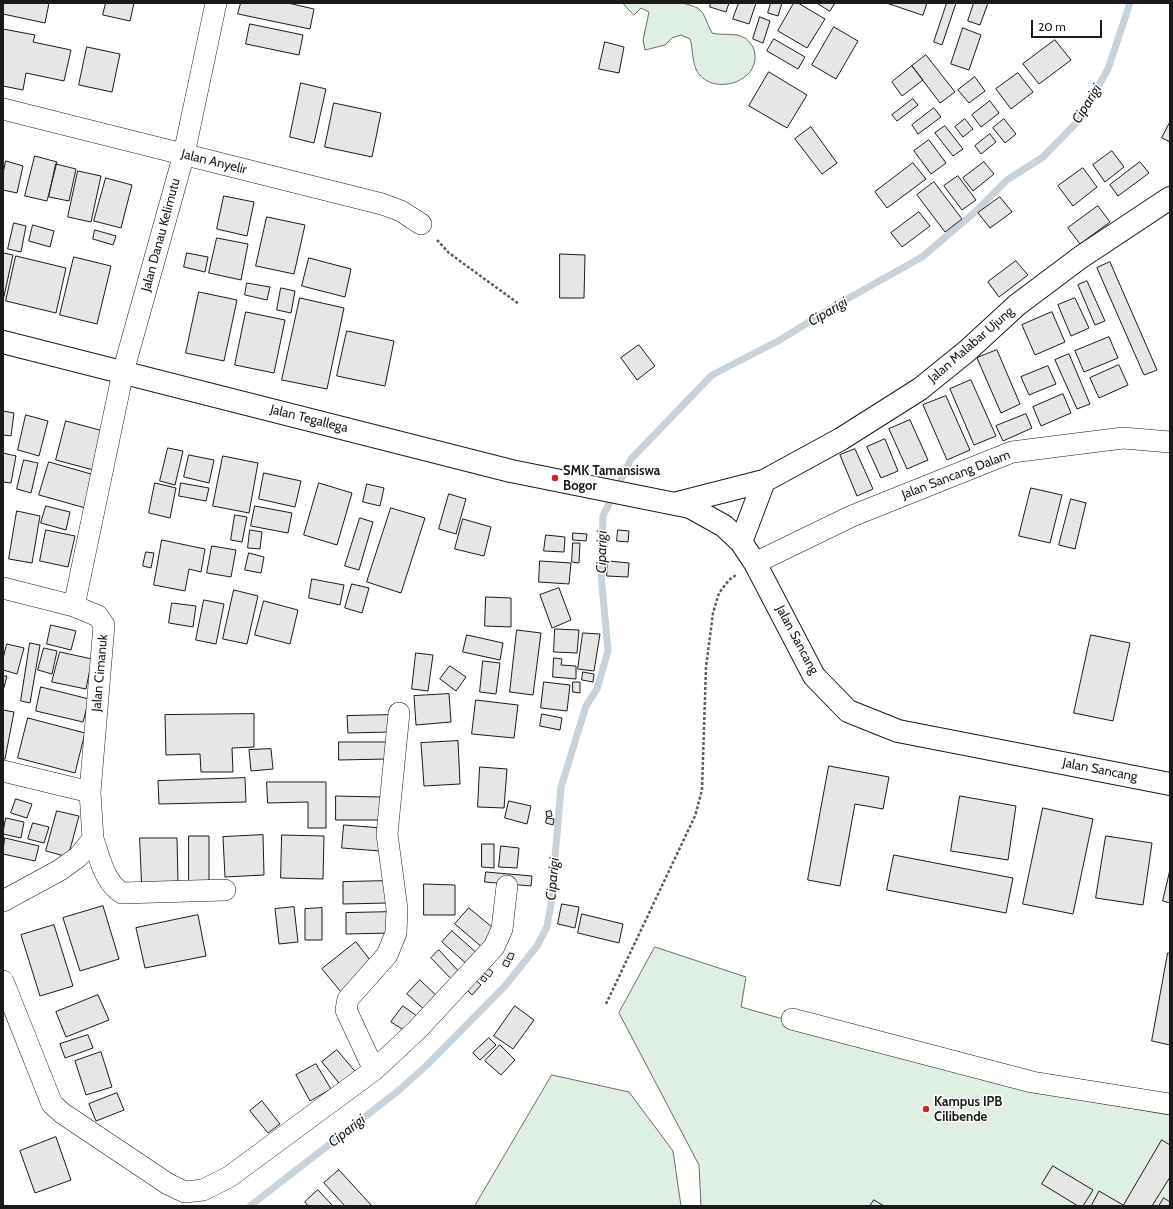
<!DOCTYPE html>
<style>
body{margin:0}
#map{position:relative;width:1173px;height:1209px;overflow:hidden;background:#fff;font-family:Cabin,sans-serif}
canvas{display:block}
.frame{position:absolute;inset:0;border:4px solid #1a1a1a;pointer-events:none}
.scale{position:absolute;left:1031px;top:20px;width:71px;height:18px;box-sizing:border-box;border:2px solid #1a1a1a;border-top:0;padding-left:5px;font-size:12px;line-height:14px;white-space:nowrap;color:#1a1a1a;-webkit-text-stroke:3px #fff;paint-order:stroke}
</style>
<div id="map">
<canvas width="1173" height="1209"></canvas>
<div class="frame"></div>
<div class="scale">20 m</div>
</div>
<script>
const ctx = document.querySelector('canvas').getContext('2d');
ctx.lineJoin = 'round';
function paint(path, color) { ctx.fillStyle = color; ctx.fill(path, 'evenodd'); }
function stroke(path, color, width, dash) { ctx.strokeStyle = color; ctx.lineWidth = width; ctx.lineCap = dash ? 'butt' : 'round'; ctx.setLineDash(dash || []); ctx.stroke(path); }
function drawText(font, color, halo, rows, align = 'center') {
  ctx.font = font + ' Cabin,sans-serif'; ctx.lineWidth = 3; ctx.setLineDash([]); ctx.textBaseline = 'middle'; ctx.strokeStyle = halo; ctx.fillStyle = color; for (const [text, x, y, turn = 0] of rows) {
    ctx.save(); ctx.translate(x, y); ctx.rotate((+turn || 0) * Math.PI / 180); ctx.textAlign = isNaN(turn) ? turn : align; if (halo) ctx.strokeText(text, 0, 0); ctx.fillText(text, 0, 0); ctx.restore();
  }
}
const green = new Path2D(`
 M623 3H682C707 9 701 12 712 33 723 36 735 32 745 38 749 41 753 46 754 50 763 83 709 98 696 69 692 60 693 48 690 39L681 35 672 38 665 45 645 50 643 40 649 12 641 8 634 15Z
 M655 947 746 977 741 1007 1038 1092 1170 1115V1206H701L699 1165 619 1013Z
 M552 1075 629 1092 673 1151 681 1206H475Z`);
const stream = new Path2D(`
 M250 1206 398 1091 427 1065 505 986 537 946 547 927 551 904 561 787 586 706 597 689 608 651 601 574 603 516 631 459 712 375 778 341 840 303 922 257 976 211 1007 180 1043 157 1080 119 1108 69 1130 3`);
const building = new Path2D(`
 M3 3H49L45 23 3 14Z
 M106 3H134L130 21 103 15Z
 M241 3H288L314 9 310 29 238 14Z
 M711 3H729L726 12 710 7Z
 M739 3H756L749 24 733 19Z
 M771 3H782L778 16 768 13Z
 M794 3H798L825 19 807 48 778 31Z
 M817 3H835L830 11Z
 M887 3H927L923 15Z
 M947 3H956L942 45 934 42Z
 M974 3H988L980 25 968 21Z
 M760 17 770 21 763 43 753 39Z
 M250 24 303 35 299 55 246 44Z
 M834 27 858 41 836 79 812 65Z
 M963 28 981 35 969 70 951 64Z
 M3 29 35 35 33 42 71 50 64 81 26 73 23 90 3 86Z
 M774 39 805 57 798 69 767 51Z
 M1055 40 1071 60 1039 84 1023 64Z
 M605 42 624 47 619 73 599 69Z
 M87 47 120 54 112 92 79 85Z
 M926 55 955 92 940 103 912 66Z
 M912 66 923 80 902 96 892 82Z
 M769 72 807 95 787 128 749 106Z
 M1018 73 1033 92 1011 109 996 89Z
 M975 77 985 91 969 103 958 90Z
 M301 83 326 89 314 143 290 137Z
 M913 99 918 105 897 121 892 115Z
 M990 101 999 113 981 127 972 115Z
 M334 103 381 113 372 157 325 147Z
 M934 108 941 117 918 134 912 125Z
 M965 119 973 129 963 137 955 127Z
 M1004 119 1016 134 1005 143 993 128Z
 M1170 122V142L1162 138Z
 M945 126 963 149 953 156 935 133Z
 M811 127 837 163 822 174 795 139Z
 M990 134 996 142 981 154 975 146Z
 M929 140 946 163 931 174 914 151Z
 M1112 151 1124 167 1105 182 1093 165Z
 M35 156 57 162 47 201 25 196Z
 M6 161 23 166 17 193 3 190V174Z
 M984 162 994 174 973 191 963 178Z
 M1140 162 1149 173 1118 196 1110 185Z
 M913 163 926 179 887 208 875 192Z
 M56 164 76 169 69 201 49 197Z
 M1083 168 1097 187 1073 206 1058 186Z
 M78 171 101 176 91 222 68 217Z
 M958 176 976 200 962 210 944 186Z
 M106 178 132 185 121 228 94 221Z
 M934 182 962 219 945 232 917 195Z
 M224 196 254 202 247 236 217 229Z
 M1000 197 1012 212 990 228 978 213Z
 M1098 206 1110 222 1080 244 1068 228Z
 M919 212 930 226 902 247 891 233Z
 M267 217 305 225 294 274 256 266Z
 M14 223 26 226 21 252 8 249Z
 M33 225 54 231 50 247 29 241Z
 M95 230 116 236 113 245 93 239Z
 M217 238 248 244 241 280 209 273Z
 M3 253 13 255 3 301Z
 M187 253 208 257 205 272 184 267Z
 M560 254 585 255 584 298H560Z
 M16 256 66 268 56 313 6 301Z
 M74 257 111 266 97 324 60 315Z
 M309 258 351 269 345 297 302 286Z
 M1016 261 1028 275 999 297 988 282Z
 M1110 262 1157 370 1144 375 1097 268Z
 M1087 281 1105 321 1095 325 1078 285Z
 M247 283 270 287 267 300 245 295Z
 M281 288 295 291 291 313 277 310Z
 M199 292 237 300 224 361 186 353Z
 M300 298 344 308 327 389 282 380Z
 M1075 298 1089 328 1071 336 1058 305Z
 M246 312 285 320 274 373 235 365Z
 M1052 312 1065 342 1035 355 1022 325Z
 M347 331 394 341 385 386 337 376Z
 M1109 337 1118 358 1084 372 1075 351Z
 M639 345 655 366 637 380 621 358Z
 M997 350 1020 404 1001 413 977 358Z
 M1069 354 1090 404 1077 409 1055 360Z
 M1119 365 1128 385 1099 398 1090 378Z
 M1048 366 1056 384 1029 395 1021 377Z
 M971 380 996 436 974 445 950 389Z
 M1063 394 1071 413 1041 426 1033 407Z
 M946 396 970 450 947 460 923 405Z
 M3 411 14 413 11 436 3 435Z
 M1026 414 1032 428 1003 441 996 426Z
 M26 415 48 421 39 456 18 450Z
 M910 420 928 460 907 469 889 429Z
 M66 421 107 432 97 471 56 460Z
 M885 439 898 471 881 478 867 447Z
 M168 448 183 451 175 485 160 481Z
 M855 449 873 489 857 496 840 455Z
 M3 453 16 456 11 483 3 482Z
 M189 455 214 460 209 483 184 477Z
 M223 456 258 463 249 513 213 506Z
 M24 460 38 463 31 493 17 489Z
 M49 462 98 476 89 509 39 495Z
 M264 473 301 481 295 507 259 499Z
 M155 483 176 488 170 518 149 513Z
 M181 483 209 488 206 501 179 496Z
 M319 483 352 493 337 545 304 535Z
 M367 484 384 488 380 506 363 502Z
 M1031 488 1062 495 1050 543 1019 536Z
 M449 494 466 499 456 534 439 529Z
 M1071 499 1086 503 1075 549 1059 545Z
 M46 506 70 512 66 530 41 523Z
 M255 506 292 513 288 533 251 526Z
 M391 508 425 518 401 593 367 582Z
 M17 511 40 516 32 563 9 559Z
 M235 515 247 517 242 542 231 540Z
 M360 518 373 522 359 570 345 566Z
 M463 519 491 527 484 556 455 549Z
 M46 530 75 536 68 567 40 561Z
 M250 530 262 532 260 549 248 548Z
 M618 530 629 531 628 542 617 541Z
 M573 533 587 534 586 541 573 540Z
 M546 535 565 537 564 552 544 551Z
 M162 540 205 549 201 572 189 569 185 591 154 585Z
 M573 543H580L579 563 572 562Z
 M212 546 236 550 231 577 207 573Z
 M146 552 154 553 151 568 143 566Z
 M249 553 264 557 261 573 245 570Z
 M540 561 571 563 569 584 539 582Z
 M608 561 629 563 628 577 607 576Z
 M312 579 344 585 340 605 309 598Z
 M352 584 369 588 362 613 345 608Z
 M559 588 571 620 552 628 540 595Z
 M234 590 258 596 247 644 223 639Z
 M486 597 511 598V627L485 626Z
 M204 600 224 604 216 644 196 640Z
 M264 601 298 610 290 644 255 635Z
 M172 603 196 606 193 627 169 623Z
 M51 625 76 631 71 650 47 644Z
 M555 629 579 630 577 653 554 652Z
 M517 630 541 633 533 695 510 692Z
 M583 633 600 634 594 671 578 669Z
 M467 635 503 643 500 660 463 652Z
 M1091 635 1130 643 1113 721 1074 713Z
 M30 643 40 645 30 703 21 701Z
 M7 644 24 648 17 674 3 670V659Z
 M44 648 57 651 52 674 38 670Z
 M60 652 92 659 86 689 52 682Z
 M416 653 433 655 428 691 412 689Z
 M554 658 562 659 561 665 576 666V679L553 677Z
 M483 661 500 663 496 694 480 692Z
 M450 666 466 677 456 691 440 679Z
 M583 672 594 674 593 682 582 680Z
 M3 676H7L3 691Z
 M544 682 570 685 567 711 541 708Z
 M573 682H580V693L573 692Z
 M41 687 89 699 83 722 36 711Z
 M449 694 451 722 416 725 414 696Z
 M476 700 518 705 514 738 472 734Z
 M3 710 14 712 5 759H3Z
 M254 714V747L232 748 233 772H201L200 754 166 755 165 715Z
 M542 714 562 718 560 730 540 726Z
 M389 715V732L348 733 347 716Z
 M28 718 85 733 75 773 18 758Z
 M458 741 460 784 424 786 421 743Z
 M339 742H386L387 759 339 760Z
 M271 749 273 769 251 771 249 750Z
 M829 766 889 777 883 809 855 804 840 886 808 880Z
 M480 767 507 769 504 808 478 807Z
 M245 778 246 802 159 804 158 781Z
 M267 782H326V828H308V802L268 803Z
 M336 796 381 797 380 820H336Z
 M960 796 1016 806 1008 860 951 851Z
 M16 799 32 804 27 818 11 813Z
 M509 801 531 806 527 824 505 818Z
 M1043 808 1093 819 1073 914 1023 904Z
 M57 811 79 816 68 857 46 851Z
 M551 811 552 816 547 817 546 812Z
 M6 818 24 822 21 838 3 834Z
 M547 818 554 819 553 825 546 823Z
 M33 823 49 827 44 843 28 839Z
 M344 825 382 828 380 851 342 848Z
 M263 835 264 875 225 877 223 837Z
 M282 835 324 836 323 879 281 878Z
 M189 836H209V889H189Z
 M1106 836 1152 843 1143 905 1096 898Z
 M5 838 39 846 35 861 3 854Z
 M140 838H177L178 883 142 884Z
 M482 844H494V868L482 867Z
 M501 846 519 848 517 868 499 867Z
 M894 855 1013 878 1006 913 887 890Z
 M1170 870V903L1163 901Z
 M486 872 532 876 531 886 485 882Z
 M388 881V903L343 904V882Z
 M424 884 455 885V915H424Z
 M562 904 579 907 575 928 558 924Z
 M103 906 119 959 80 971 63 918Z
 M294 907 298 942 279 944 275 909Z
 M322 908V940H305V909Z
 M469 908 498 932 484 949 455 924Z
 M392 912V933L346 934V913Z
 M582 914 623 924 619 943 578 933Z
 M198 915 206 956 145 968 136 928Z
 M54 925 73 986 40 996 21 935Z
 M452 931 479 955 469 966 442 942Z
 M356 942 374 965 341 992 322 969Z
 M439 950 462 975 454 982 431 958Z
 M510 953 514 954 512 960 507 958Z
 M1168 953H1170V1045L1152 1041Z
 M505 960 510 962 508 967 503 965Z
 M483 965 493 972 490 977 479 970Z
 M471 976 481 985 472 995 462 985Z
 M483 976 487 979 485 982 481 980Z
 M420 980 440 999 427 1012 407 994Z
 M98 995 109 1020 66 1037 56 1012Z
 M403 1006 421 1019 410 1034 391 1022Z
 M515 1006 534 1020 513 1049 494 1036Z
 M88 1035 93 1048 65 1058 60 1044Z
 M489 1038 496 1045 480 1060 473 1053Z
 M500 1045 515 1060 501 1075 485 1061Z
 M337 1050 359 1076 343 1088 322 1062Z
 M101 1052 112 1087 86 1095 75 1061Z
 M316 1064 331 1089 310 1101 296 1075Z
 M117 1093 124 1110 96 1121 89 1104Z
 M262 1101 280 1124 268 1133 250 1111Z
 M56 1137 71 1180 35 1193 20 1151Z
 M1162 1140 1170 1145V1177L1152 1206H1091L1099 1191 1123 1205Z
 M1053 1166 1093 1190 1083 1206H1078L1042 1184Z
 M339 1170 372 1206H345L324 1183Z
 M318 1190 333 1206H308L305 1202Z
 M1164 1198 1170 1202V1206H1159Z
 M874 1200 884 1206H870Z`);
const path = new Path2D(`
 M437 240 449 253 519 304
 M606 1004 695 816 702 790 706 667 713 613 719 593 729 580 736 575`);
const minor = new Path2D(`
 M3 109 382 204 401 211 421 224
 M755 563 852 516 1012 452 1123 438 1170 442
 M3 588 74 606
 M3 771 90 792
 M93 839C100 858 104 882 122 893L225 890
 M3 901 60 870 78 857 93 839 90 792 104 625 98 616 74 606 123 372 184 154 216 3
 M3 981 52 1104 62 1113 168 1184 185 1192 203 1190 229 1177 374 1070 346 1010 348 999 387 955 396 933 397 909 387 834 399 713
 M792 1019 1032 1082 1170 1104
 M374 1070 417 1030 494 947 502 929 507 886`);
const tertiary = new Path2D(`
 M3 342 511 471 690 507 724 526 741 542 755 563 814 676 848 711 898 731 1170 784
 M678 503 764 481 841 439 920 389 967 351 1017 305 1081 257 1170 198
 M741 542 764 481`);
const markers = [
 [555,478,4,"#c62828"],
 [926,1109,4,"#c62828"]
];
const streetNames = [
 ["Jalan Anyelir",214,162,14],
 ["Jalan Danau Kelimutu",161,235,-75],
 ["Jalan Malabar Ujung",971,345,-41],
 ["Jalan Tegallega",309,419,14],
 ["Jalan Sancang Dalam",956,475,-21],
 ["Jalan Sancang",797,640,62],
 ["Jalan Cimanuk",100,673,-85],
 ["Jalan Sancang",1100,770,11]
];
const poiNames = [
 ["SMK Tamansiswa",563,471],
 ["Bogor",563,486],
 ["Kampus IPB",934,1102],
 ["Cilibende",934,1117]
];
const waterNames = [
 ["Ciparigi",1087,104,-58],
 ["Ciparigi",828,312,-30],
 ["Ciparigi",602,552,-89],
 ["Ciparigi",553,879,-85],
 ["Ciparigi",347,1131,-38]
];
paint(green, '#e0efe3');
stroke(green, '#6a6a6a', 1);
stroke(stream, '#c6d2dc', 7);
paint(building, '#e6e6e6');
stroke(building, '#1a1a1a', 1);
stroke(minor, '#1a1a1a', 22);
stroke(tertiary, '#1a1a1a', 24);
stroke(path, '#5f5f5f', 2.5, [3, 2]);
stroke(minor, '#fff', 21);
stroke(tertiary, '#fff', 22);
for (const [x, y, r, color] of markers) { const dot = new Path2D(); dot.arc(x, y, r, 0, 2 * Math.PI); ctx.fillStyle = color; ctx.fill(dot); stroke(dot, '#fff', 1.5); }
drawText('13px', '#1a1a1a', '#fff', streetNames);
drawText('bold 13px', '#1a1a1a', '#fff', poiNames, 'left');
drawText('italic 14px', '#1a1a1a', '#fff', waterNames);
</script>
